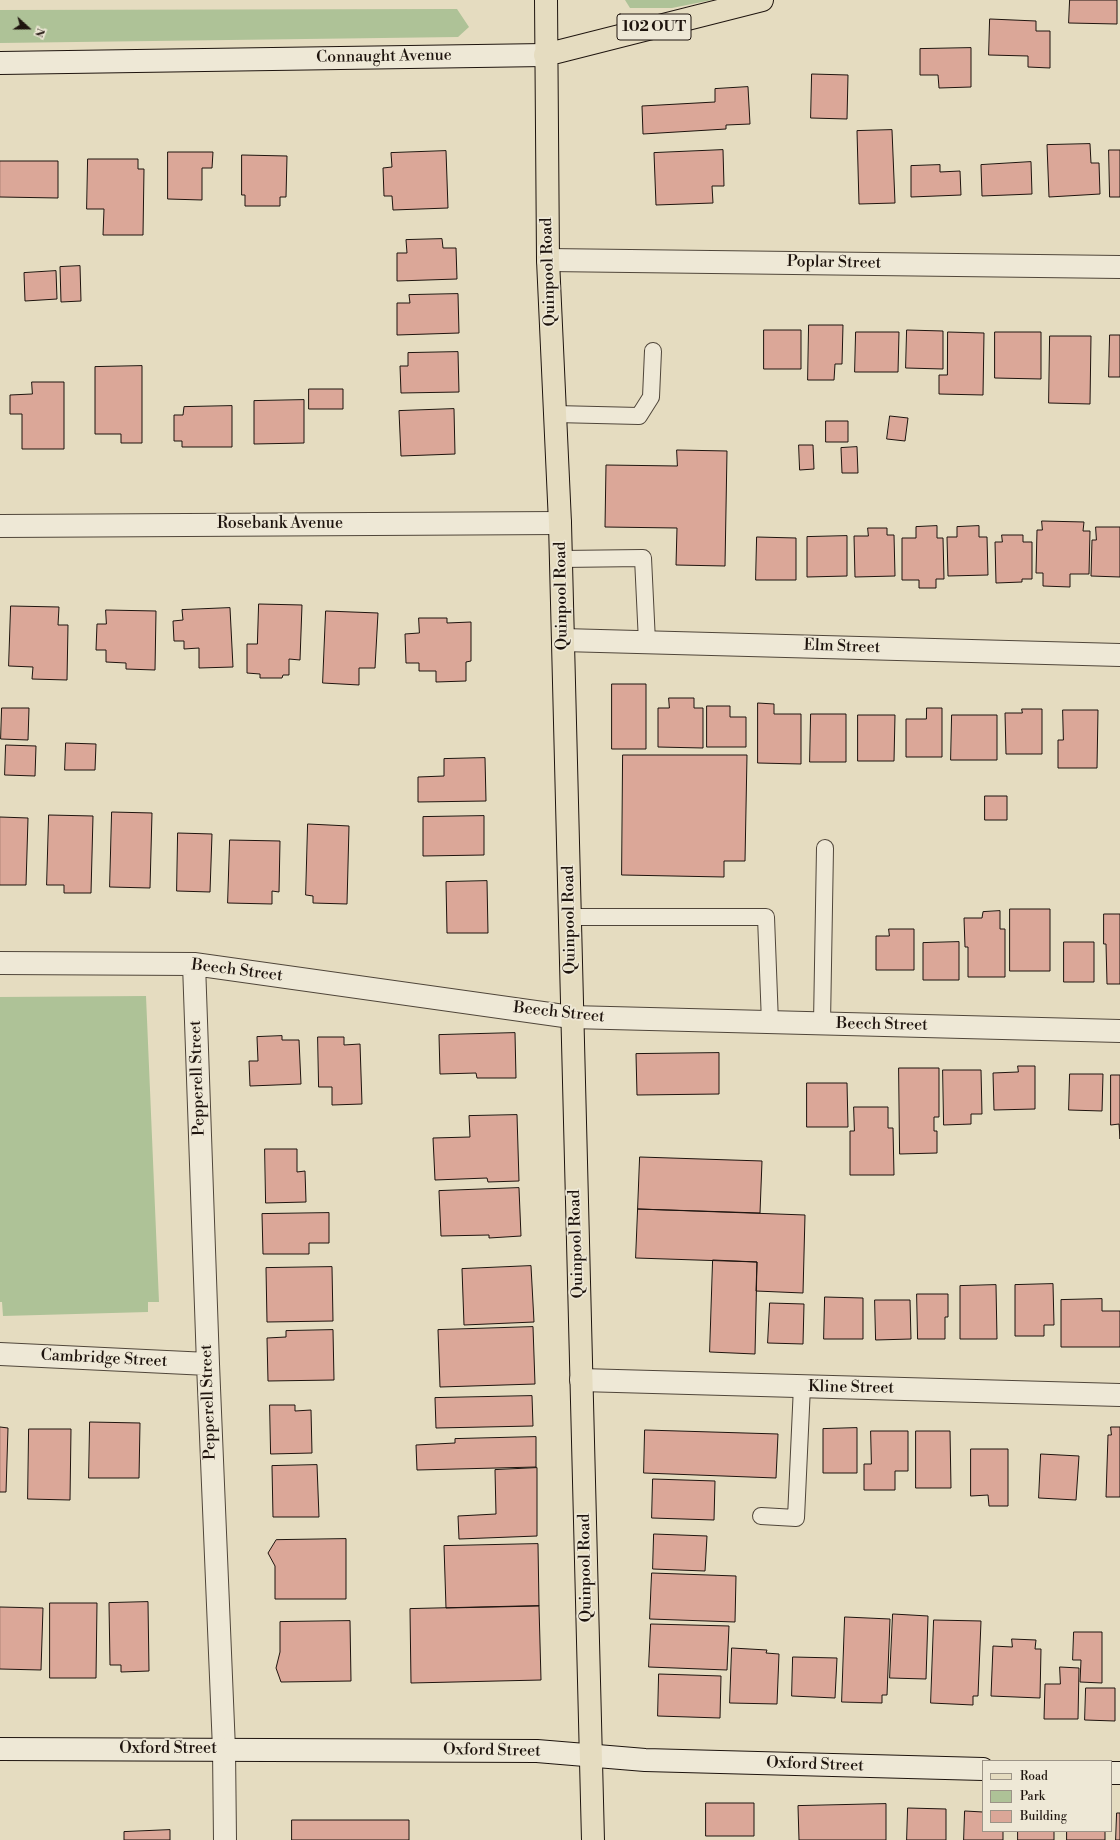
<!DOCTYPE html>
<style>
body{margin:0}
#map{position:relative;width:1120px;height:1840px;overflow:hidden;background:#e5dcc0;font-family:"Libre Bodoni",serif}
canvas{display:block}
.legend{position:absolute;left:982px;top:1760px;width:130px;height:72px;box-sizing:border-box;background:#eee8d6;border:1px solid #9b9386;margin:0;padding:5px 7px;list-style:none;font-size:12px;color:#1e140e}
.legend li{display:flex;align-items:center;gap:8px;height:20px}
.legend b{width:20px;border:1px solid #9b9386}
.north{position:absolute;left:8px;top:8px;width:40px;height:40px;-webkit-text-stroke:3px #eee8d6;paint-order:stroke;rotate:111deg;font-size:11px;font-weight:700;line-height:16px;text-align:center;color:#1e140e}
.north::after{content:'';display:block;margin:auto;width:14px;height:18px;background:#1e140e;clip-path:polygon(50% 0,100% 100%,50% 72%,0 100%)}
</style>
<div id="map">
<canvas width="1120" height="1840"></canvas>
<ul class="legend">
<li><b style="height:5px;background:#e5dcc0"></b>Road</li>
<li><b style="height:11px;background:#aec297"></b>Park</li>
<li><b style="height:11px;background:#dba798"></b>Building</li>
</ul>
<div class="north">N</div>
</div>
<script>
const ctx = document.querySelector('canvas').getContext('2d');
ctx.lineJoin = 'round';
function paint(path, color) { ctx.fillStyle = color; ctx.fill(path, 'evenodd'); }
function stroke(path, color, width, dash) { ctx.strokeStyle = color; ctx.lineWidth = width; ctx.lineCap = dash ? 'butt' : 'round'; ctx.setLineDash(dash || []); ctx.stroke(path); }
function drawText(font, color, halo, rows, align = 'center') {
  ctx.font = font + ' "Libre Bodoni",serif'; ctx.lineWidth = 3.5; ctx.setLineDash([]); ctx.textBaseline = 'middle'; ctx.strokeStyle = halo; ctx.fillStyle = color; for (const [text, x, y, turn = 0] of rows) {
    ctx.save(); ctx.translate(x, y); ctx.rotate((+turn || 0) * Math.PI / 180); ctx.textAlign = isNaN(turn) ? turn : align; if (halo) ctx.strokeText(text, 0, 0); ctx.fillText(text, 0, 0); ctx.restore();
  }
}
const green = new Path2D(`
 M625 0H712L672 8H630Z
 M457 9 469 27 458 37 0 43V10Z
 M146 996 159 1302H148V1312L3 1316 2 1302H0V997Z`);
const building = new Path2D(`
 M1070 0H1117V24L1069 23Z
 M990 19 1036 21V31H1050V68L1028 67V56L989 55Z
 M971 48V87L939 88 938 75H920V49Z
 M812 74 848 75 847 119 811 118Z
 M748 87 750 124 726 125V129L643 134 642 106 715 102V89Z
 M892 130 895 203 859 204 857 131Z
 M1090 144 1091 163H1099L1100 194 1049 197 1047 145Z
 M723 150 724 186H712L713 203 656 205 654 153Z
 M1109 150H1120V197H1110Z
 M446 151 448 208 393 210 392 196H384L383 168 392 167 391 153Z
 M168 152H213L212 168H202V200L168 199Z
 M242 155 287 156 286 197H280V206H245V195H242Z
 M88 159H138V169H144L143 235H103L104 209H87Z
 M0 161H58V198L0 197Z
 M1031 162 1032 194 982 196 981 165Z
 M940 165V172L960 171 961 195 911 197V166Z
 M442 239 443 248H456L457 279 397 281V253H407L406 240Z
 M80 266 81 301 61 302 60 267Z
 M56 271 57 299 25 301 24 273Z
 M458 294 459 333 397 335V303H410L409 295Z
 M809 325H843L842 364H835L834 380H808Z
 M764 330H801V369H764Z
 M907 330 943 331V369L906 368Z
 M856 332H899L898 372H855Z
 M948 332 984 333 983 395 939 394V375H947Z
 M995 332H1041V379L995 378Z
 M1110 335H1120V377H1109Z
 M1050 336H1091L1090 404 1049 403Z
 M458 352 459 392 401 393 400 366H408V353Z
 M142 366V443H121V434H95V367Z
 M32 382H64V449H22V414H10V395L32 394Z
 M309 389H343V409H309Z
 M304 400V443L254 444V401Z
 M232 406V447H182V441H174V415H183L184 407Z
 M454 409 455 454 401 456 399 411Z
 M890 416 908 418 905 441 887 439Z
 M826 421H848V442H826Z
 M799 445H813L814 469 800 470Z
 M857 447 858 473H842L841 448Z
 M677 450 727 451 725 566 676 565 677 528 605 527 606 465 677 466Z
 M1042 521 1084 522 1083 531H1090L1089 574H1070V587L1043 586V573H1036L1037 530H1042Z
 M937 526V538H943L944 579H936V588H919V580H902V538H916V527Z
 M979 526V537H987L988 575 948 576 947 537H957V527Z
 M1096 527H1120V577L1091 576 1092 540H1096Z
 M868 528H887V535H894L895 576 855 577 854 536H868Z
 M1002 535H1023V542H1032V579H1022V582L996 583 995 542H1002Z
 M847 536V576L807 577V537Z
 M757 537 796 538V580H756Z
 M259 604 302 605 300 660 289 659V675H283L282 678H260V674L247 673V644H257Z
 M11 606 59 607 58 625H68L67 680 32 679 33 667 9 666Z
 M230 608 233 667 199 668V648L184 649V641H174L173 621 183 620 182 610Z
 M106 610 156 611 155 670 126 669V663L106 662V650H96L97 624H106Z
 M326 611 378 613 375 668H359V685L323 683Z
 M419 618H447V623L471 622V661L466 662V681L436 682V671H419V663H406L405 634 419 633Z
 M612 684H646V749H612Z
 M669 698H694V708H703V748L658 747V708H669Z
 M758 703 774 704V714H801V764L758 763Z
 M707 706H730V717H746V747H707Z
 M2 708H29L28 740 1 739Z
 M927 708H942V757H906V719H926Z
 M1022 709H1042V754H1006L1005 713H1022Z
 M1063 710H1098L1097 768H1058V740H1063Z
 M811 714H846V762H810Z
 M858 715H895L894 761H858Z
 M952 715H997V760H951Z
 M66 743 96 744 95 770H65Z
 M6 745 36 746 35 776 5 775Z
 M623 755H747L745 861H724V877L622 875Z
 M485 758 486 801 418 802V777L444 776V759Z
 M985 796H1007V820H985Z
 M112 812 152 813 150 888 110 887Z
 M49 815 93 816 91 893H64V885H47Z
 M484 816V855L423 856V817Z
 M0 817 28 818 26 885H0Z
 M308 824 349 826 347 904 313 903V896L306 895Z
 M178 833 212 834 210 892 177 891Z
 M230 840 280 841 279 892 272 891V904L228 903Z
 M487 881 488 933H447L446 882Z
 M1010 909H1050V971H1010Z
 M1000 911V929H1005V977H968V947H965L964 918H982L983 912Z
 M1104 914H1120V984H1107L1106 944H1104Z
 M889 929H914V970H876V936H889Z
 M959 942V980H923V943Z
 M1064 942H1094V982H1064Z
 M515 1033 516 1078H477L476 1073 440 1074 439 1035Z
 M282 1036V1040H299L301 1084 250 1086 249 1061H258L257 1037Z
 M318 1037H344V1045L360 1044 362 1104 332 1105V1087H319Z
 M719 1053V1094L637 1095 636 1054Z
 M1018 1066H1035V1109L994 1110 993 1073 1018 1072Z
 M899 1068H939V1117H934V1131H937V1153L900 1154Z
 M943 1070H981L982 1114H971V1124L944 1125Z
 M1070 1074H1103L1102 1111 1069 1110Z
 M1111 1075H1120V1139L1119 1124 1111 1125Z
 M807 1083H847L848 1127H807Z
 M854 1107H888V1128H893L894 1175H850V1131H854Z
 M517 1115 519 1181 488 1182 487 1178 435 1180 433 1138 470 1137 469 1116Z
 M265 1149H297V1172L305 1171 306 1202 266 1203Z
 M640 1157 762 1161 760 1213 638 1209Z
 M519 1188 521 1236 489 1238V1235L441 1236 439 1191Z
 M638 1209 805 1215 803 1293 756 1291 757 1262 636 1258Z
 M329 1213V1243H309V1254H263L262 1214Z
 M713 1260 757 1262 755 1354 710 1352Z
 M531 1266 534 1322 464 1325 462 1269Z
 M332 1267 333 1321 267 1322 266 1268Z
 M1053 1284 1054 1325H1044V1336H1015V1285Z
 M996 1285 997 1339H960V1286Z
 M917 1294H948V1317H945V1339H918Z
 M825 1297 863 1298V1339H824Z
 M1102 1299V1311H1120V1347H1061V1300Z
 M875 1300H910L911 1339 876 1340Z
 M770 1303 804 1304 803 1344 768 1343Z
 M533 1327 535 1384 440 1387 438 1330Z
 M333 1330 334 1380 268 1381 267 1338 286 1337V1331Z
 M532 1396 533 1426 436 1428 435 1398Z
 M270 1405H295V1411L311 1410 312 1453 271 1454Z
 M90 1422 140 1423 139 1478H89Z
 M0 1427 8 1428 6 1492H0Z
 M1111 1427H1120V1497H1106L1108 1435H1111Z
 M857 1428V1473H823V1429Z
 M29 1429H71L70 1500 28 1499Z
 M645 1430 778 1434 776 1478 644 1473Z
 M871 1431H908V1471H895V1490H864V1464H871Z
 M916 1431H950L951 1488H916Z
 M536 1437V1467L417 1470 416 1445 455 1443V1439Z
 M971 1449H1008V1506H989L988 1495 971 1496Z
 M1041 1454 1079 1456 1076 1500 1039 1498Z
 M317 1465 319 1517H273L272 1466Z
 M537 1468V1536L459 1539 458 1516 496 1514 495 1470Z
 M653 1479 715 1481 714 1520 652 1518Z
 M654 1534 707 1536 705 1571 653 1569Z
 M346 1539V1599H275V1566L268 1553 276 1540Z
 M538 1544 539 1606 446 1608 444 1546Z
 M652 1573 736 1576 735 1622 650 1619Z
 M148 1602 149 1671 121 1672V1665H110L109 1603Z
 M50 1603H97L96 1678H50Z
 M539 1606 541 1680 411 1683 410 1609Z
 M0 1607 43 1608 41 1670 0 1669Z
 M893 1614 928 1616 926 1679 890 1678Z
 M845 1617 890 1619 887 1695H882V1703L842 1702Z
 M934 1620 981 1621 978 1696H973V1705L931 1703Z
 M350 1621 351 1681 281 1682 276 1668 280 1652V1622Z
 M651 1624 729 1626 727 1670 649 1667Z
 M1074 1632H1102V1683L1080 1682 1081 1660H1073Z
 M1012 1639 1036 1640 1035 1649H1041L1040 1698 991 1696 993 1646 1012 1647Z
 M732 1648 767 1650 766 1653 779 1654 777 1704 730 1703Z
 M793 1657 837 1658 835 1698 792 1696Z
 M1060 1667 1079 1668 1078 1719H1044L1045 1684H1060Z
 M659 1674 721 1676 720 1718 658 1716Z
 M1086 1688H1115V1721L1085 1720Z
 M706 1803H754V1836H706Z
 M886 1804V1840H799L798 1806Z
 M908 1808 946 1809V1840H907Z
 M965 1811 983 1812V1831H1003V1840H964Z
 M1117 1813H1120V1840H1116Z
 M292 1820H409V1840H292Z
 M170 1830V1840H124V1832Z
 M1018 1831H1054V1840H1018Z
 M1067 1831H1105V1840H1067Z`);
const service = new Path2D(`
 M555 414 639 416 651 397 653 351
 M561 559 643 558 647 642
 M570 917H766L770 1023
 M822 1023 825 848
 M761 1516 796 1518 802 1386`);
const minor = new Path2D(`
 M548 260 1120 267
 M0 526 560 523
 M563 640 1120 655
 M0 963 194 964 571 1017 1120 1031
 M194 964 208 1364 224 1749 225 1840
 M0 1354 208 1364
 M581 1380 1120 1395`);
const secondary = new Path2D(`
 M0 63 545 55
 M0 1749 537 1751 645 1760 983 1769
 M1111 1773H1120`);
const primary = new Path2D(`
 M546 0 548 260 560 523 593 1840
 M545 55 762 0`);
const shields = [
 [654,27,74]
];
const shieldNames = [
 ["102 OUT",654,27]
];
const streetNames = [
 ["Connaught Avenue",384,57,-1],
 ["Poplar Street",834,263,1],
 ["Quinpool Road",549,272,-92],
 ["Rosebank Avenue",280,524],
 ["Quinpool Road",562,596,-91],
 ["Elm Street",842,647,2],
 ["Quinpool Road",570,920,-91],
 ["Beech Street",237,971,7],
 ["Beech Street",559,1013,6],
 ["Beech Street",882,1025,1],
 ["Pepperell Street",198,1078,-92],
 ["Quinpool Road",577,1244,-92],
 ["Cambridge Street",104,1359,3],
 ["Kline Street",851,1388,1],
 ["Pepperell Street",209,1402,-92],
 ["Quinpool Road",586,1568,-91],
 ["Oxford Street",168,1749],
 ["Oxford Street",492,1751,1],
 ["Oxford Street",815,1765,2]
];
paint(green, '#aec297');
paint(building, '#dba798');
stroke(building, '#1e140e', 1);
stroke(service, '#50463a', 18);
stroke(minor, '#50463a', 24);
stroke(secondary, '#1e140e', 24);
stroke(primary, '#1e140e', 24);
stroke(service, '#eee8d6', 16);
stroke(minor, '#eee8d6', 22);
stroke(secondary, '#eee8d6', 22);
stroke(primary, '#e5dcc0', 22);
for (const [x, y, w] of shields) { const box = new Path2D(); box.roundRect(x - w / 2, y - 13, w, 26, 3); ctx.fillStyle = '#eee8d6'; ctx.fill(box); stroke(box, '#1e140e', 1); }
drawText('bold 15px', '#1e140e', null, shieldNames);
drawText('16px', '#1e140e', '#eee8d6', streetNames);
</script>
